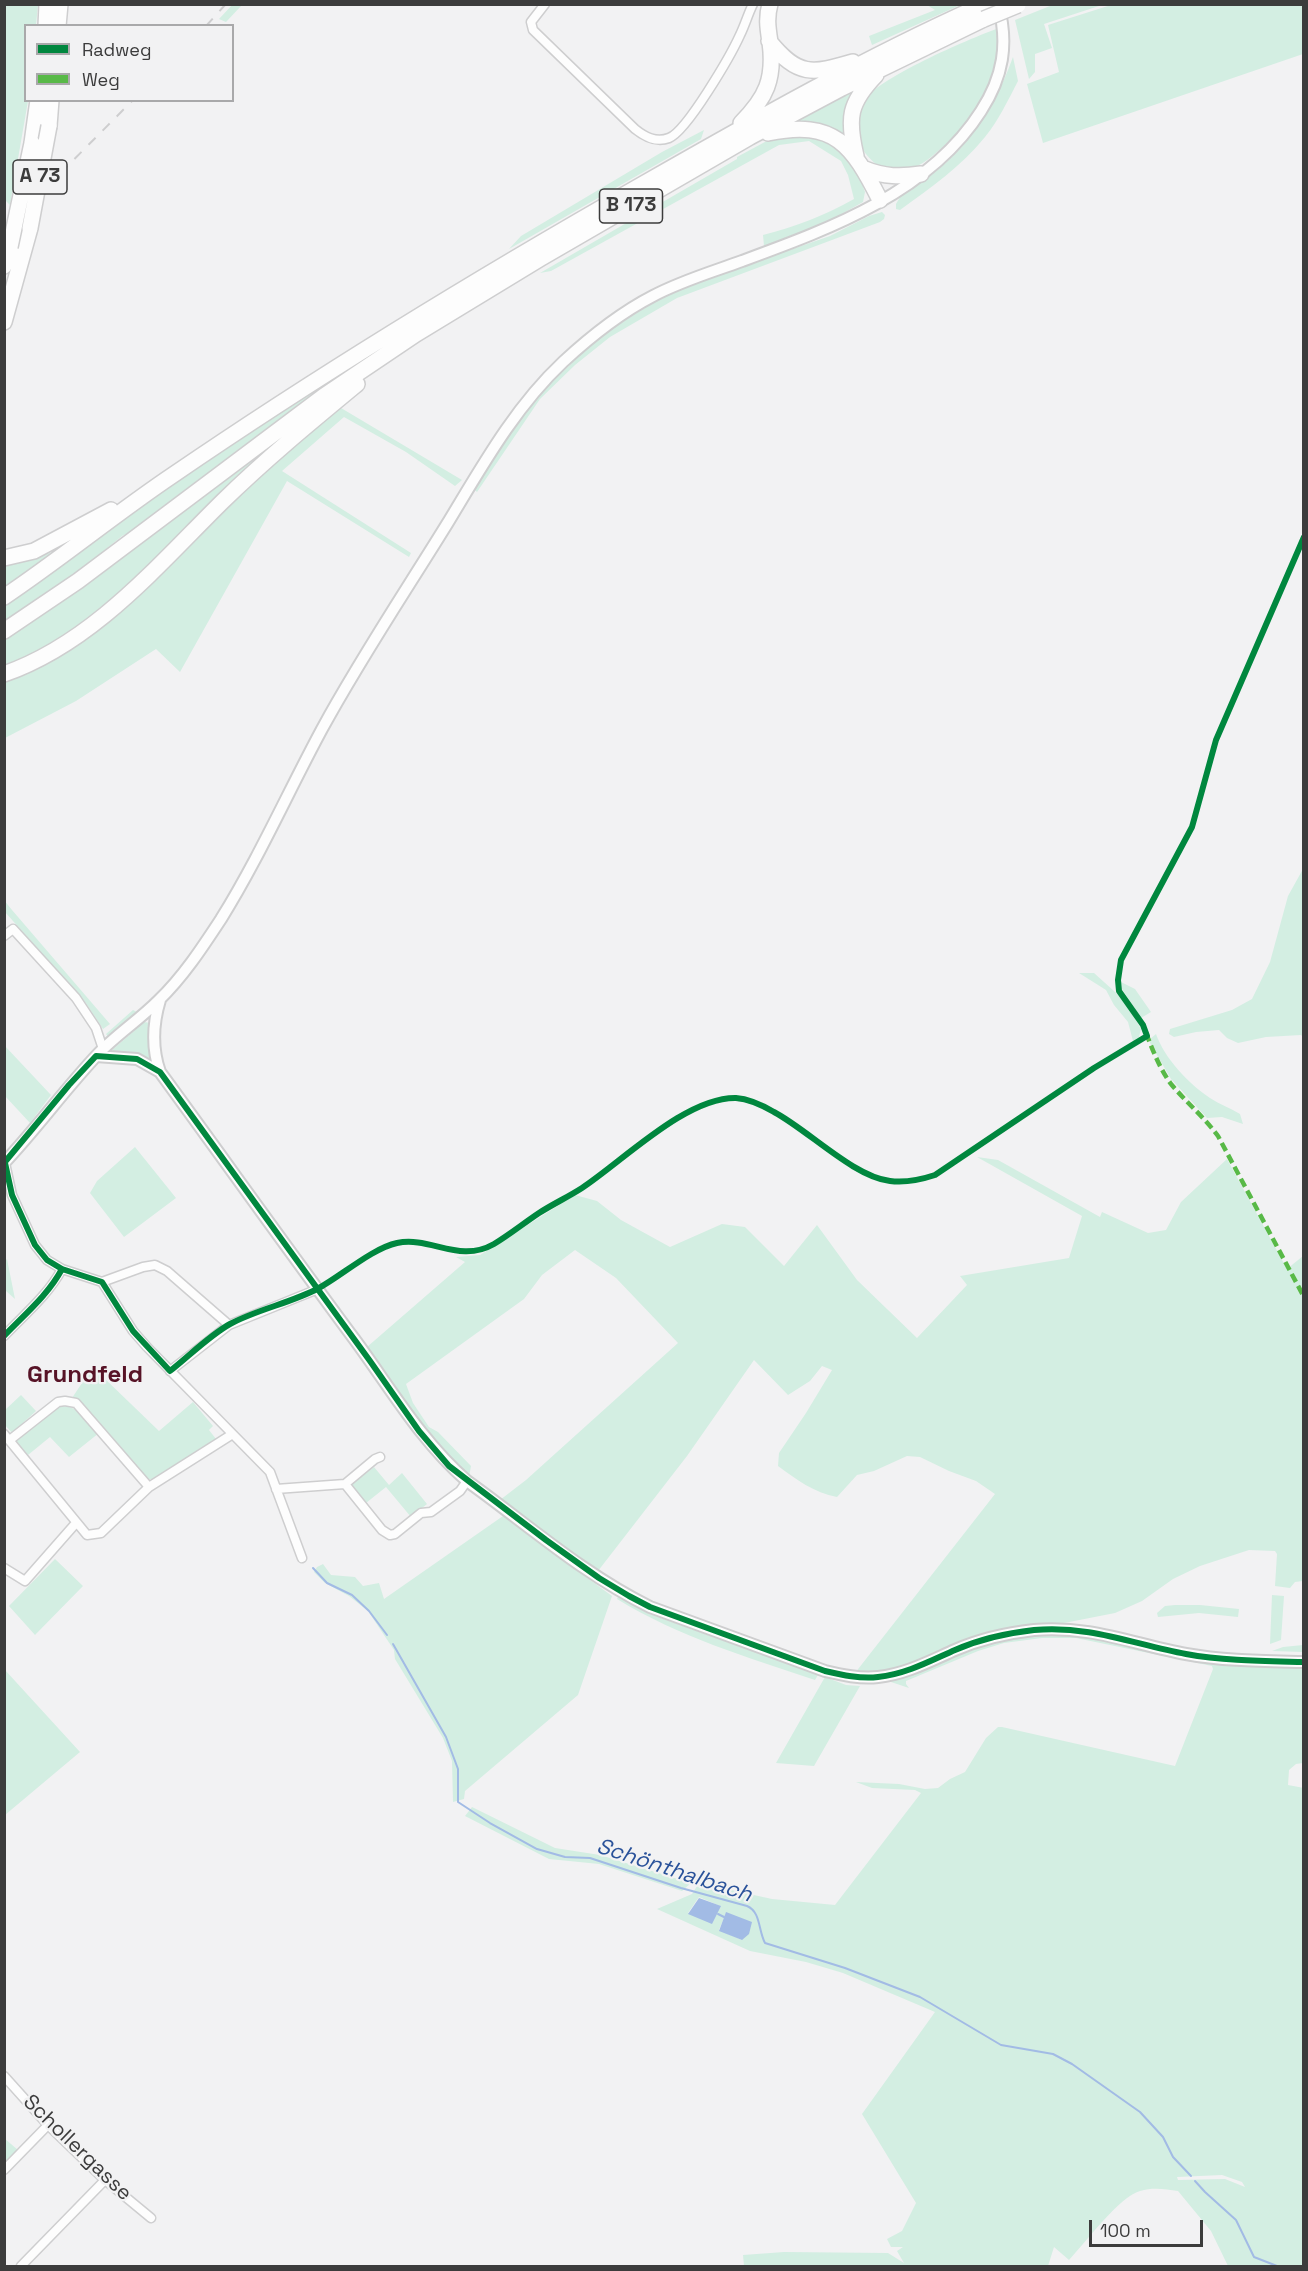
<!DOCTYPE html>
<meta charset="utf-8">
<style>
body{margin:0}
#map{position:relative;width:1308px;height:2271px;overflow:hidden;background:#f2f2f3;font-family:"Space Grotesk",sans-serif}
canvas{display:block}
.frame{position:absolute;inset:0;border:6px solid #3c3c3c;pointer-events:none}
.legend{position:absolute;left:24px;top:24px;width:210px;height:78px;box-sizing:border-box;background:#f2f2f3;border:2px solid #a9a9aa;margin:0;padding:8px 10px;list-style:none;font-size:18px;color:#3c3c3c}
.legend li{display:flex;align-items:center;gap:12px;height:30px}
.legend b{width:30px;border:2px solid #a9a9aa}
.scale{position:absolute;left:1089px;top:2220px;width:114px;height:27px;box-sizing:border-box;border:3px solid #3c3c3c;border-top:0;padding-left:8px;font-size:18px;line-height:21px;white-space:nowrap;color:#3c3c3c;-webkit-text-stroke:4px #f2f2f3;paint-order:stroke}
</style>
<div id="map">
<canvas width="1308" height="2271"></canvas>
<div class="frame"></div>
<ul class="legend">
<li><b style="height:8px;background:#00873e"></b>Radweg</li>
<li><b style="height:8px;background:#58b947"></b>Weg</li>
</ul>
<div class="scale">100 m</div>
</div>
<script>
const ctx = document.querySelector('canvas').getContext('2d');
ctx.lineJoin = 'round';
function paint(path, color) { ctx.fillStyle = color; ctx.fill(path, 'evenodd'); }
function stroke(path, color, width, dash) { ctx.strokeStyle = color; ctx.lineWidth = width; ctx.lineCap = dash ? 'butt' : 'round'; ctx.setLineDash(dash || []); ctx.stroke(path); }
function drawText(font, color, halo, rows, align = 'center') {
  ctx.font = font + ' "Space Grotesk",sans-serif'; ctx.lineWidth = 4.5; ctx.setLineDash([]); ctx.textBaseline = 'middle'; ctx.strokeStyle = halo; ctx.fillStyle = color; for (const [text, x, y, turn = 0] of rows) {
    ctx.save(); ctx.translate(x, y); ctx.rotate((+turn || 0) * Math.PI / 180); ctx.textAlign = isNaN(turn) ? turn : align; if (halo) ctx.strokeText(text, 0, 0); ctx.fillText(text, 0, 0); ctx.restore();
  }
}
const green = new Path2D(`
 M233 4 242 5 226 22 219 19Z
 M1055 4 1102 5 1044 24 1052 48 1035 54V72L1029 79 1015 20Z
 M5 5H38L36 25 26 26V100L28 101 10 205 4 199Z
 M927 5H960L872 45 869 36 935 10Z
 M1111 5H1303V54L1043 143 1027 84 1059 72 1048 25Z
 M999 28C1002 73 979 112 947 143 937 152 926 163 913 168 904 171 890 168 881 168 863 154 856 144 857 121 858 115 857 108 860 103 880 77 966 40 999 28Z
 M1013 57 1018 81C1008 100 999 120 985 137 962 166 930 188 900 210L896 209V204L900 197C959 160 989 122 1013 57Z
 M854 89 848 141 801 123 792 122Z
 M704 130 701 139 509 249 521 236 662 152Z
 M798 131 835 143 859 175 865 192 863 202 829 221 764 246 763 235C795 227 826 215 854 199L848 175 841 161 809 141 779 145 551 271 540 273 737 159V157L776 136Z
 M882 212 885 215 884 219 880 222 677 298 610 337 575 365 540 399 477 492 474 489 512 430 537 396 595 341 624 321 659 299 700 281 830 236 869 216Z
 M398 337 297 407 128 533 122 536 89 563 5 622V605L129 514 307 392Z
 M341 408 462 480 455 486 406 452 344 417 282 471 411 553 409 557 287 481 180 672 156 649 76 701 5 738 4 680 39 666 327 415Z
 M284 435 96 616 67 638 5 671V640L134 548Z
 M58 551 5 590V564Z
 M1303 869V1037L1301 1035 1266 1037 1238 1043 1227 1038 1219 1030 1196 1032 1174 1037 1169 1034 1170 1029 1232 1010 1252 999 1270 962 1288 896Z
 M4 900 12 910 110 1024 103 1029 85 1002 5 912Z
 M1079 973H1094L1124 1000 1141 1029 1139 1037 1133 1041 1128 1022 1114 1005 1106 990Z
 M1121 982 1135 989 1151 1012 1141 1018 1122 989Z
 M133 1010 137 1012 109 1038 106 1034Z
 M144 1022 151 1023V1060L115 1054 112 1050Z
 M1156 1034C1165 1059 1188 1083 1210 1098 1219 1104 1230 1108 1240 1114L1243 1124 1222 1117 1207 1118 1171 1079 1150 1043V1039Z
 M4 1045 51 1095 30 1123 5 1096Z
 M135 1147 176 1198 124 1237 90 1193 97 1181Z
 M977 1157 998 1160 1100 1217 1102 1212 1148 1233 1166 1230 1181 1202 1227 1159 1287 1269 1303 1256V1581L1295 1582 1290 1588 1275 1586 1277 1554 1275 1551 1249 1550 1200 1566 1173 1579 1142 1601 1115 1613 1059 1624 1021 1627 890 1671 855 1673 995 1494 976 1481 949 1471 920 1457 907 1456 874 1471 857 1475 837 1497C814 1493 796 1479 778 1466L779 1453 806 1413 832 1370 822 1366 810 1381 788 1395 754 1360 687 1456 598 1571 500 1500 526 1480 678 1343 616 1278 575 1250 542 1275 524 1299 406 1384 413 1403 429 1427 438 1432 471 1466 469 1477 450 1463 367 1347 465 1262 456 1257 480 1255 575 1195 597 1201 621 1220 670 1247 722 1224 745 1227 784 1266 817 1225 857 1280 917 1338 967 1285 960 1276 1069 1258 1082 1216Z
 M7 1259 15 1299 6 1291 5 1292V1261Z
 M91 1373 102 1376 159 1431 193 1402 213 1426 209 1430 216 1439 154 1479H148L72 1398 84 1380Z
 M21 1395 36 1411 12 1433 5 1425V1410Z
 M62 1406C79 1406 89 1422 99 1433L69 1457 50 1437 28 1455 15 1440 55 1409Z
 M374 1467 389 1485 402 1473 427 1504 411 1517 386 1487 366 1503 351 1485Z
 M503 1516 612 1596 578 1695 465 1791 464 1799 453 1802 452 1761 443 1738 395 1659 394 1650 368 1611 349 1596 325 1583 314 1572 317 1567 323 1564 331 1575 355 1577 363 1586 379 1583 384 1599Z
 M55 1559 83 1586 35 1635 9 1606Z
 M1272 1595 1284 1596 1281 1640 1270 1644Z
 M618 1597 647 1613 818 1675 815 1680C747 1657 679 1637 617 1599Z
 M1175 1605H1200L1239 1609 1238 1617 1199 1613 1158 1617 1157 1613 1165 1606Z
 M1076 1633 1187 1657 1303 1664V1763L1296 1764 1289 1770 1288 1785 1304 1788 1303 2266H1228L1211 2231 1178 2191C1165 2189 1153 2187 1140 2191 1120 2196 1085 2243 1069 2260L1054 2247 1048 2266H744L743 2255 784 2252 888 2253 904 2263 897 2251 903 2247H891L887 2239 902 2231 916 2203 862 2114 935 2012 843 1973 806 1962 750 1951 657 1909 692 1894 699 1883 772 1899 835 1905 921 1793 915 1790 872 1788 856 1782 899 1784 925 1789 938 1788 950 1779 965 1772 986 1738 998 1727H1002L1175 1766 1213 1669 1212 1666 1076 1638H1042L1004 1643 978 1651 906 1681V1684L909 1688 888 1681 903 1677 964 1650 1009 1637ZM699 1897 720 1906 688 1913ZM726 1913 742 1940 719 1930ZM1222 2175 1242 2182 1245 2187 1225 2179 1178 2180 1177 2177Z
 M1303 1645V1652L1272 1651 1283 1647Z
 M5 1670 80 1752 5 1815Z
 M825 1677 846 1685 860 1686 814 1766 776 1763Z
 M472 1807 555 1848 600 1855 691 1883 682 1891 599 1864 549 1859 465 1816Z
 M4 2138 18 2150 4 2164Z`);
const water = new Path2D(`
 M699 1898 721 1906 712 1924 688 1914Z
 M726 1912 752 1922 749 1934 742 1940 719 1931Z`);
const stream = new Path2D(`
 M313 1568 327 1583 352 1595 369 1611 387 1635
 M393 1644 446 1737 458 1769V1802L490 1823 537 1849 565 1857 590 1858 681 1888 747 1906C761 1912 758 1930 765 1943L845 1968 920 1997 1001 2045 1053 2054 1072 2064 1140 2112 1163 2137 1173 2157 1191 2176
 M718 1914 724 1917
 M1195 2181 1205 2192 1236 2220 1254 2257 1277 2266`);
const street = new Path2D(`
 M545 4 531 22 533 30 635 129C645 137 656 143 669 138 687 131 731 55 740 35 745 25 748 14 753 4
 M4 936 13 929 76 998 96 1028 103 1049
 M5 1163 12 1195 35 1245 47 1260 62 1269 102 1282 143 1267 155 1265 167 1271 229 1325
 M102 1282 133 1331 147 1347 270 1472 302 1558
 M4 1336C25 1314 48 1295 62 1269
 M170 1371 229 1325 318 1289
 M4 1434 87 1535 101 1533 149 1487 231 1435
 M11 1439 58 1402 65 1401 76 1403 149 1487
 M345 1484 382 1530 390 1535 395 1534 421 1513 431 1512 460 1491 467 1481
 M276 1489 345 1484 375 1459 380 1457
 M4 1568 25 1581 76 1523
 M4 2076 48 2125 105 2180 151 2218
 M4 2170 48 2125
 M21 2266 105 2180`);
const secondary = new Path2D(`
 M160 1000C153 1023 152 1049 160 1072 225 1161 289 1251 355 1340 391 1389 421 1441 467 1481 527 1524 583 1574 650 1607L825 1671C842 1675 860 1679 878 1677 906 1674 930 1661 955 1650 980 1639 1007 1633 1034 1630 1089 1625 1133 1644 1186 1654 1224 1661 1264 1661 1304 1662
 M96 1056 137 1059 160 1072
 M4 1163C37 1128 65 1089 98 1054 116 1035 139 1020 158 1001 183 977 202 948 221 919 259 858 288 792 322 729 360 659 405 592 447 524 481 468 514 408 563 362 590 337 620 313 653 296 681 281 712 272 742 261 829 229 929 193 981 111 1003 77 1009 44 998 4`);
const highway = new Path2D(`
 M46 26 47 4
 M58 26 60 4
 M769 41C798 77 812 74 853 62
 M741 123C766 98 775 79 770 42 768 29 766 18 770 4
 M49 126 51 100
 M768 133C835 119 852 145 880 200
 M32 143 38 100
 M856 156C847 118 849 103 876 75
 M865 169C884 177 901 177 921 174
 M4 266 10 247
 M4 322 30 228
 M4 558 34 551 111 510
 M4 597C62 558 115 514 173 475 325 371 483 275 643 184 755 120 868 56 985 4
 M4 631 78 581 324 396 416 334 541 258 750 137 842 88 984 19
 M4 674C93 643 158 565 223 501 266 459 311 422 357 384`);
const rail = new Path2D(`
 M206 26 226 4
 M4 230 133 100`);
const highwayBridge = new Path2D(`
 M984 19 1018 5
 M30 228 49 126
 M10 247 32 143`);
const quiet = new Path2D(`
 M1146 1033C1153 1051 1160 1069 1171 1084 1185 1101 1204 1117 1218 1136L1304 1297`);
const cycleway = new Path2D(`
 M4 1163 69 1085 96 1056 137 1059 160 1072 370 1361 419 1431 449 1466 546 1540 599 1578 629 1596 650 1607 825 1671C842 1675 860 1679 878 1677 906 1674 930 1661 955 1650 980 1639 1007 1633 1034 1630 1089 1625 1133 1644 1186 1654 1224 1661 1264 1661 1304 1662
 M5 1163 12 1195 35 1245 47 1260 62 1269 102 1282 133 1331 170 1371C188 1357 210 1335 230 1324 258 1309 291 1303 319 1288 341 1276 373 1248 397 1243 431 1236 459 1264 494 1244 509 1235 524 1223 539 1213 553 1204 568 1197 582 1188 623 1161 686 1097 736 1098 750 1099 762 1105 774 1112 808 1130 854 1177 890 1181 906 1183 920 1180 935 1175L1094 1068 1147 1036 1143 1025 1119 991 1118 980 1121 960 1192 827 1216 740 1304 537
 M4 1336C25 1314 48 1295 62 1269`);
const shields = [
 [40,177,54],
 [631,206,63]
];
const shieldNames = [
 ["A 73",40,177],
 ["B 173",631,206]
];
const streetNames = [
 ["Schollergasse",77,2148,44]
];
const waterNames = [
 ["Schönthalbach",674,1871,18]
];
const quarterNames = [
 ["Grundfeld",85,1375]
];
paint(green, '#d3eee2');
paint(water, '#a2bbe5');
stroke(stream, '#a2bbe5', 2);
stroke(street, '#cececf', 11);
stroke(secondary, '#cececf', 14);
stroke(highway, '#cececf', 18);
stroke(street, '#fdfdfd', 8);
stroke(secondary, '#fdfdfd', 10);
stroke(highway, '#fdfdfd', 15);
stroke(rail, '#cececf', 2, [10, 10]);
stroke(highwayBridge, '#cececf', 18, []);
stroke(highwayBridge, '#fdfdfd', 15);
stroke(quiet, '#58b947', 4.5, [9, 4.5]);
stroke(cycleway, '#00873e', 6);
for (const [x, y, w] of shields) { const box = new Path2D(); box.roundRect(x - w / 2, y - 17, w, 34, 4.5); ctx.fillStyle = '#f2f2f3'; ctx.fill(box); stroke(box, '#3c3c3c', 1.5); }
drawText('bold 20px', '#3c3c3c', null, shieldNames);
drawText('21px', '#3c3c3c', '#f2f2f3', streetNames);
drawText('italic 22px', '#2a529a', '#f2f2f3', waterNames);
drawText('bold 24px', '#571326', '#f2f2f3', quarterNames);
</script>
